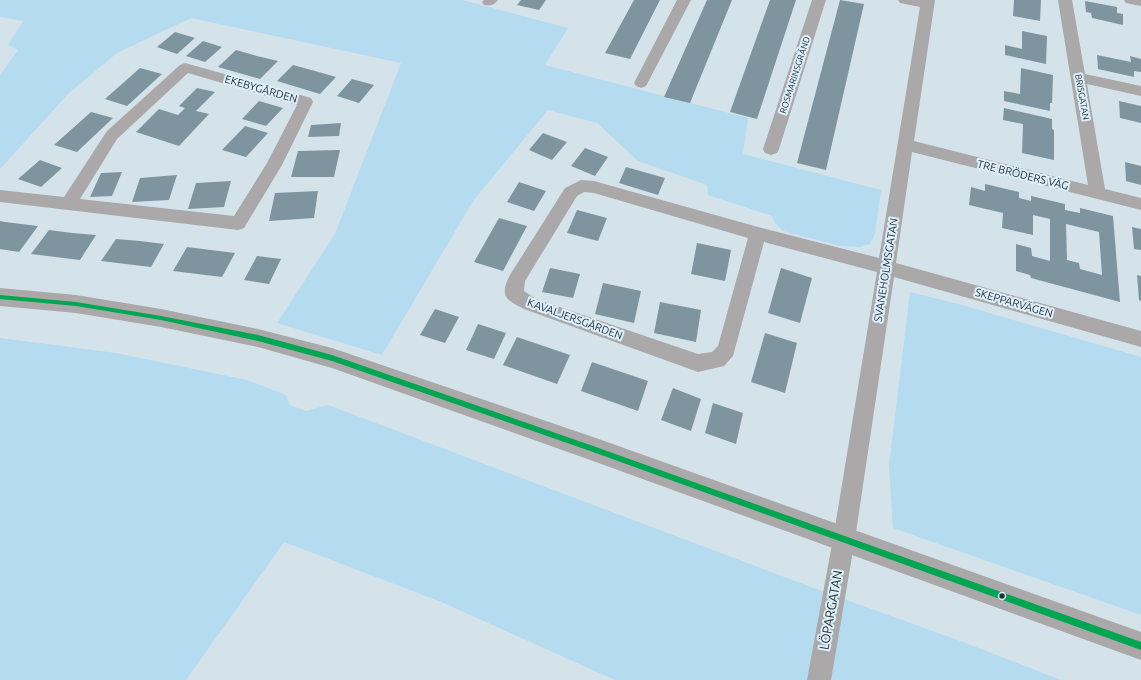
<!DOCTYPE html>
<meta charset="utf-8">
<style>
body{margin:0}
canvas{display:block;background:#d4e2ea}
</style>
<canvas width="1141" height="680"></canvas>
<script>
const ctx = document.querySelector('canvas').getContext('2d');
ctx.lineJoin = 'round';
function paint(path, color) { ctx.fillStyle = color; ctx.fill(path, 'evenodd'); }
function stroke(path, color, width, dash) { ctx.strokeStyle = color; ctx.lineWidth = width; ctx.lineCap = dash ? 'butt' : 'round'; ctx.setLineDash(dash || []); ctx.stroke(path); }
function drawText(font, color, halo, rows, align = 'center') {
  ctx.font = font + ' Ubuntu,sans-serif'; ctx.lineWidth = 4; ctx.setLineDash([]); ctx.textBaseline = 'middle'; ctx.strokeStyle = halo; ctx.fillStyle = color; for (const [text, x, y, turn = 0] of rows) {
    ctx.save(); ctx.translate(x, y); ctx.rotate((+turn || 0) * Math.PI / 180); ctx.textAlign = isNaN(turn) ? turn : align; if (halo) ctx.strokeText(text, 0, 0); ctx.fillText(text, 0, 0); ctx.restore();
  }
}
const green = new Path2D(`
 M0 0H462L568 28 545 65 748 118 743 154 881 190 875 234 870 244 860 247 840 246 783 231 775 223 772 216 708 195 707 185 638 161 597 123 548 110 473 201 382 355 277 323 335 234 401 63 191 18 117 53 69 93 0 169V75L18 50 8 45 23 21 0 17Z
 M910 292 962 305 1141 357V615L893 528 889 465Z
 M0 338 116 353 247 380 286 395 290 405 306 411 328 405 819 590 963 642 1061 680H615L439 601 284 542 186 680H0Z`);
const building = new Path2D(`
 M521 0H546L539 10 517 5Z
 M634 0H660L630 59 605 53Z
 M707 0H732L690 103 664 97Z
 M770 0H796L757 119 730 112Z
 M840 0 864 4 826 170 797 163Z
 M1014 0H1041L1040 21 1013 16Z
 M1085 1 1117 7V13L1123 14V25L1092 18 1091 13 1086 12Z
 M1022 31 1047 36 1046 64 1005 55V45L1022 49Z
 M175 32 195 38 177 54 157 47Z
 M203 41 222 47 205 62 186 56Z
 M236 50 257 56 278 61 260 79 218 67Z
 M1097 55 1131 62 1130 56 1141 59V72L1134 71V77L1098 69Z
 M293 65 315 71 336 77 320 94 277 81Z
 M140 68 162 74 127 106 105 99Z
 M1021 68 1053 75 1052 103H1050V111L1004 101V91L1020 94Z
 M352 79 374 85 359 103 337 96Z
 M197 88 215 92 196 111 209 114 179 146 136 132 159 109 178 115 185 108 179 106Z
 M259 101 283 108 266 126 242 119Z
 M1119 101 1141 106V123L1120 118Z
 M1004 108 1052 119V129L1054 130V160L1022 153 1023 124 1003 120Z
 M91 112 113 118 77 152 54 145Z
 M341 123 339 136 308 137 311 125Z
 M245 126 268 133 246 157 222 150Z
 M543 133 567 142 552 160 529 150Z
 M585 148 608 157 595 176 571 166Z
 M340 150 334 177H291L298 151Z
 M40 160 62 168 41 187 18 179Z
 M1125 162 1141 166V185L1126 181Z
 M626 167 665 178 658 195 619 183Z
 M122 172 112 196 90 197 101 173Z
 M177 175 169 200 132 202 140 178Z
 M231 181 224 207 188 209 196 183Z
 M519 182 546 191 534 211 507 202Z
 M985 184 1019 192V198L1031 201V196L1065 204V210L1080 213V208L1113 216 1120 302 1031 278 1030 275 1016 271V244L1031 248 1032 256 1050 261V219L1033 215V235L1002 228 1003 213 969 205 971 187 985 191ZM1066 224 1099 232 1102 275 1080 269 1079 263 1067 260Z
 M318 191 314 218 269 221 275 193Z
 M577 210 607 218 598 241 567 233Z
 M499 218 527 226 503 271 474 262Z
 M0 221 5 222 38 226 19 252 0 249Z
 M1132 227 1141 229V250L1134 249Z
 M49 230 72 233 96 235 80 260 31 254Z
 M116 239 140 241 164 244 151 267 101 261Z
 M697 243 731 250 725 281 691 274Z
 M187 247 235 253 222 277 173 271Z
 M257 256 281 259 269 284 244 280Z
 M550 268 580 274 573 298 542 292Z
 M781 268 812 278 800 323 768 313Z
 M1137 275 1141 276V301L1139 300Z
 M603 283 641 291 634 323 595 314Z
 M660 302 701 310 696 342 654 333Z
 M435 309 459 317 445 343 420 335Z
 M478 324 506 333 494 359 466 350Z
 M765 333 797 343 785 393 751 382Z
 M517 337 570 355 557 384 503 365Z
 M592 362 648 381 638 411 581 391Z
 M673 388 701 399 691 431 661 420Z
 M713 403 743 413 736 444 705 433Z`);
const minor = new Path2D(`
 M484 0H498C494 5 491 6 484 5L482 2Z
 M677 0H691L646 86 641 88 636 86 634 83Z
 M812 0H826L779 149 777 153 771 155 765 153 763 149Z
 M898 0H935L914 141 1088 185 1058 0H1072L1085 74 1141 86V96L1087 84 1105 189 1141 198V210L912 152 896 263 1141 331V347L894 277 855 539 831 680H807L833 539 877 272 764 242 733 356 724 366 698 372 524 309C506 300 499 296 510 275L565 188 581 180 594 181 758 227 879 258 920 7 900 3ZM584 192 594 193 748 238 718 346 712 352 698 354 536 299 524 291 525 281 577 196Z
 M1124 0H1141V6L1126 3Z
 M185 63 311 98 313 102 282 165 244 228 238 230 0 202V190L64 197 107 131 180 65ZM188 73 297 105 267 163 234 216 80 199 117 139Z`);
const tertiary = new Path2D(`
 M0 288 76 295 161 309 258 329 332 348 593 437 1141 632V660L593 461 332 368 258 347 161 327 76 313 0 306Z`);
const bus1 = new Path2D(`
 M0 295 76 302 161 316 258 335 332 355 593 446 1141 642V650L593 452 332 361 258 341 161 320 76 306 0 299Z`);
const markers = [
 [1002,596,3.5,"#263035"]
];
const farStreetnames = [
 ["ROSMARINSGRÄND",795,75,-72],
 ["BRISGATAN",1082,97,80]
];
const streetNames = [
 ["EKEBYGÅRDEN",261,89,16],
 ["TRE BRÖDERS VÄG",1023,175,14],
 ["SVANEHOLMSGATAN",886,270,-81],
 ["SKEPPARVÄGEN",1014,303,16],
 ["KAVALJERSGÅRDEN",575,319,20]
];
const nearStreetnames = [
 ["LÖPARGATAN",831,610,-80]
];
paint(green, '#b5dbf1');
paint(building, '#7e95a0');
paint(minor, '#aaa8a8');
paint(tertiary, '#aaa8a8');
paint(bus1, '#00a651');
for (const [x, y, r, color] of markers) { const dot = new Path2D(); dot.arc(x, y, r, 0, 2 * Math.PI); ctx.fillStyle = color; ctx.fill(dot); stroke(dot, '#ddf0fc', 1.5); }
drawText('9px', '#263035', '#ddf0fc', farStreetnames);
drawText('11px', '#263035', '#ddf0fc', streetNames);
drawText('13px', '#263035', '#ddf0fc', nearStreetnames);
</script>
